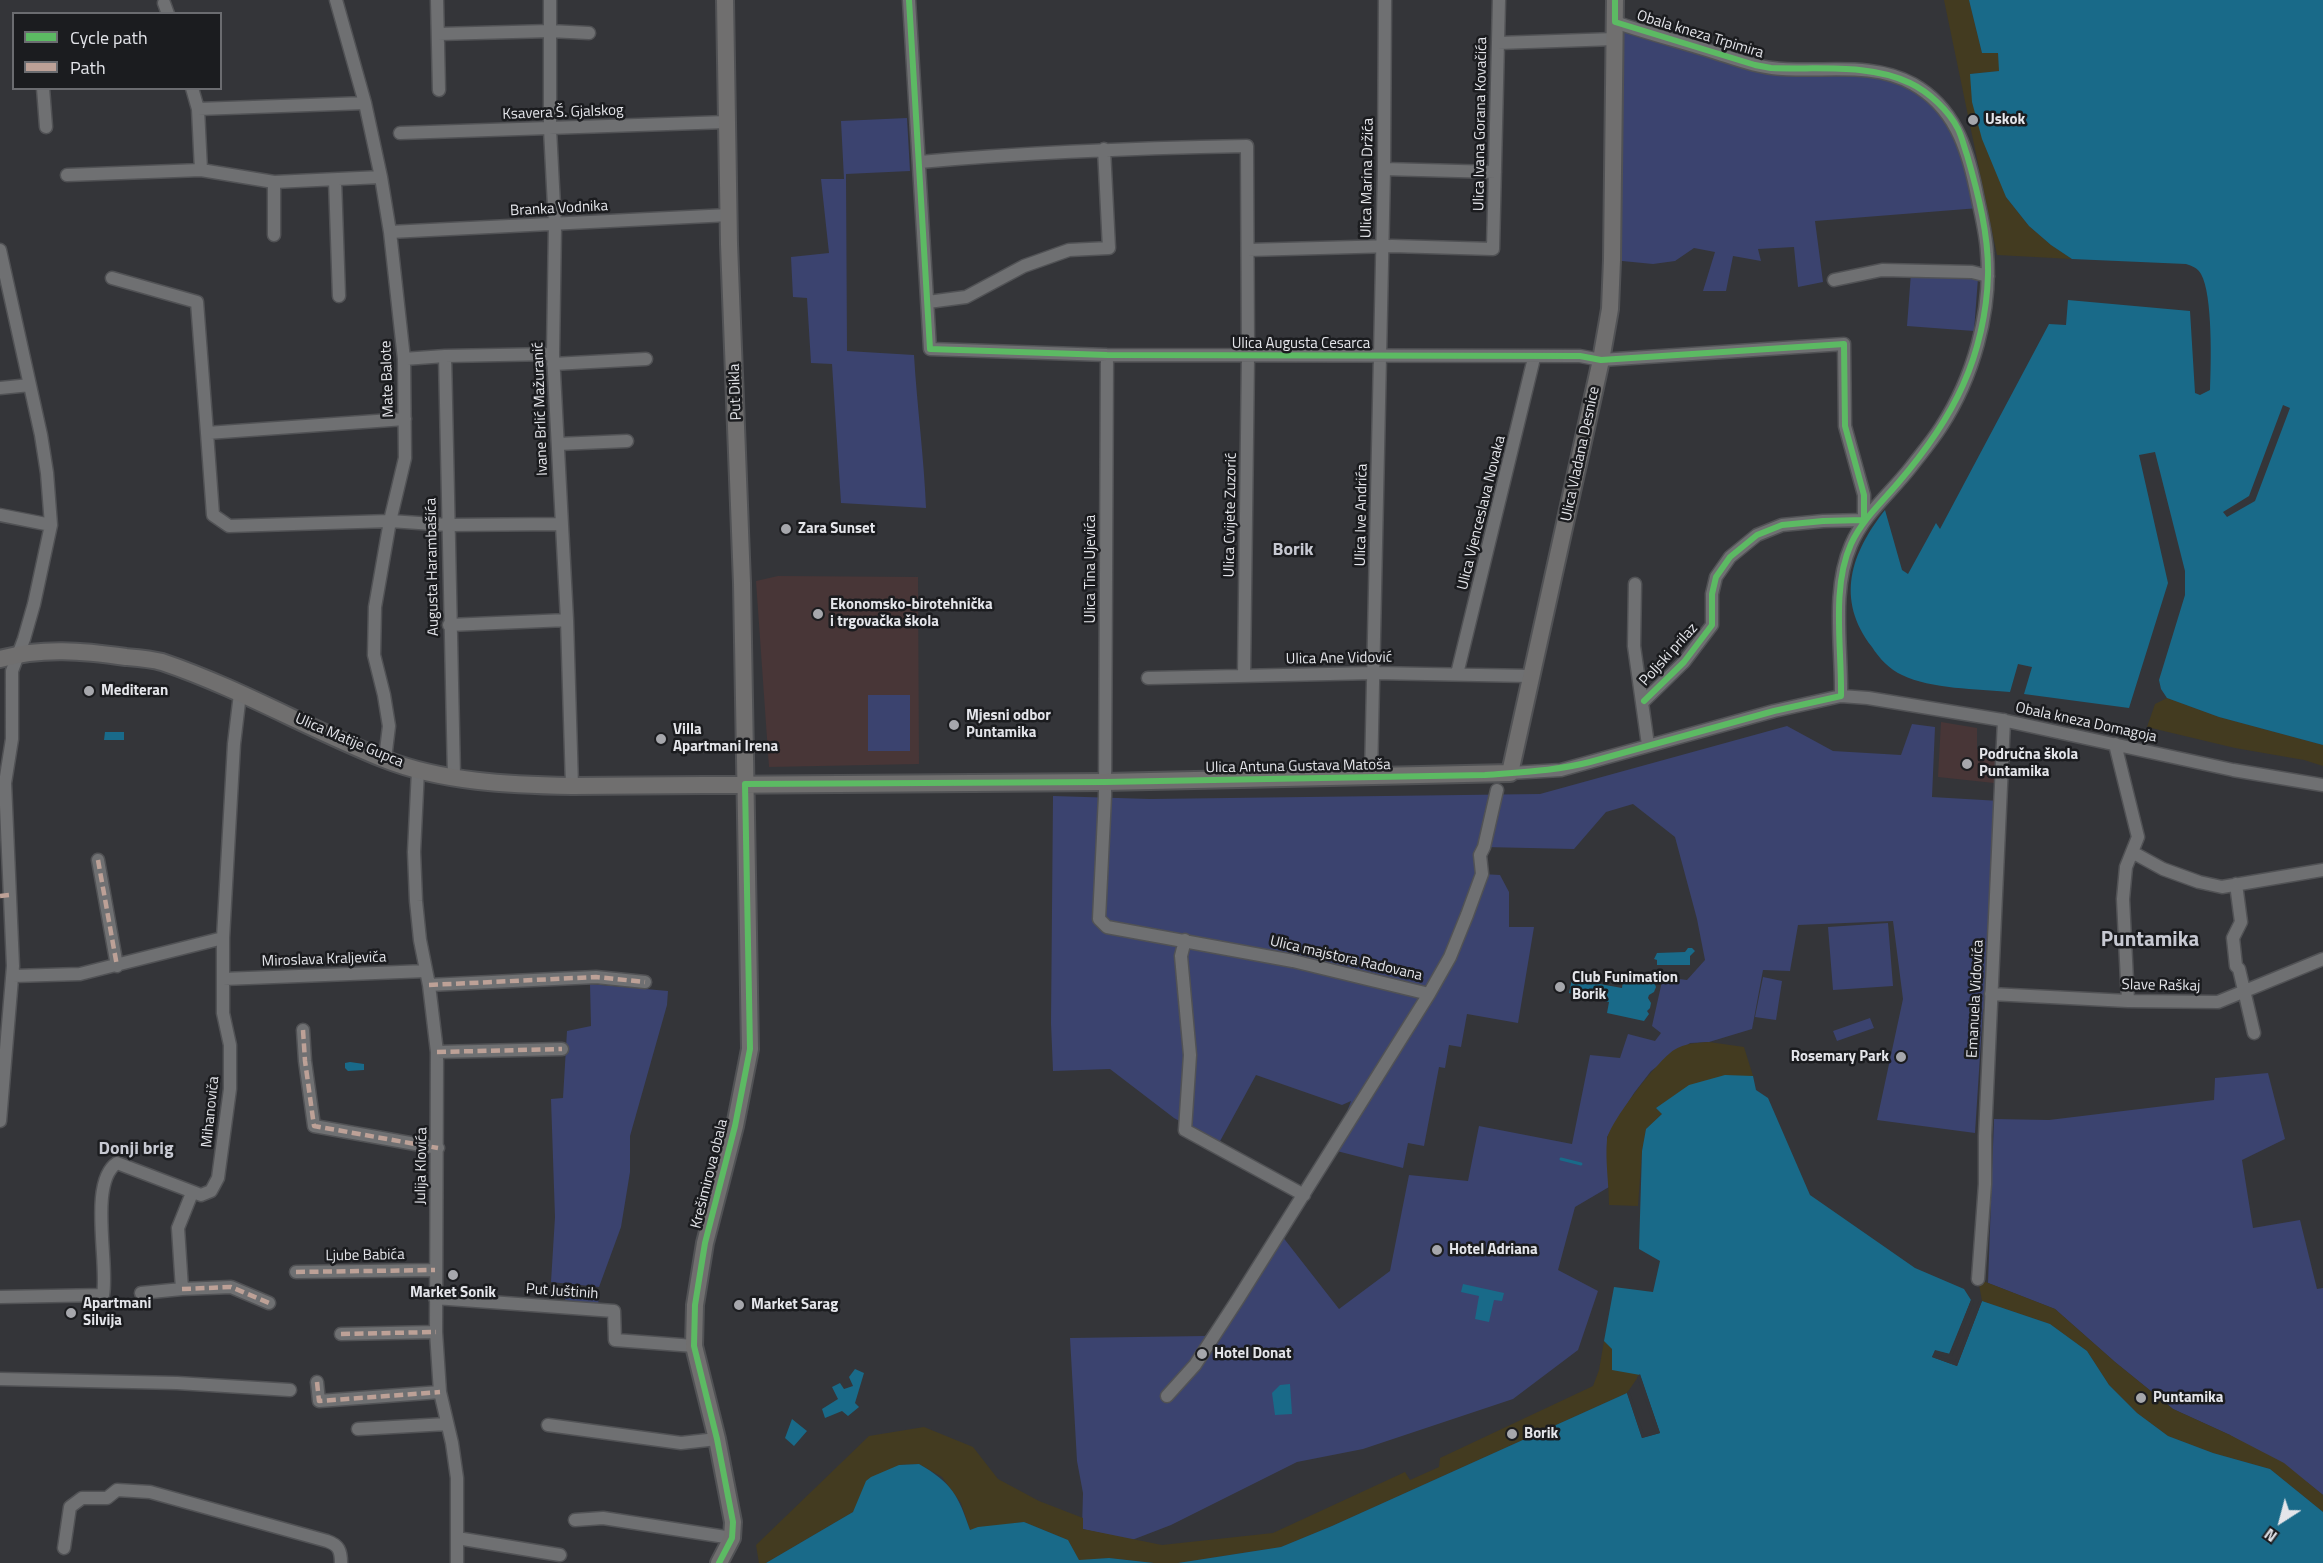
<!DOCTYPE html>
<meta charset="utf-8">
<style>
body{margin:0}
#map{position:relative;width:2323px;height:1563px;overflow:hidden;background:#343539;font-family:"Titillium Web",sans-serif}
canvas{display:block}
.legend{position:absolute;left:12px;top:12px;width:210px;height:78px;box-sizing:border-box;background:#1b1c1f;border:2px solid #6b6c70;margin:0;padding:8px 10px;list-style:none;font-size:18px;color:#e4e5ea}
.legend li{display:flex;align-items:center;gap:12px;height:30px}
.legend b{width:30px;border:2px solid #6b6c70}
.north{position:absolute;left:2251px;top:1491px;width:60px;height:60px;-webkit-text-stroke:4px #1b1c1f;paint-order:stroke;rotate:216deg;font-size:16px;font-weight:700;line-height:24px;text-align:center;color:#e4e5ea}
.north::after{content:'';display:block;margin:auto;width:21px;height:27px;background:#e4e5ea;clip-path:polygon(50% 0,100% 100%,50% 72%,0 100%)}
</style>
<div id="map">
<canvas width="2323" height="1563"></canvas>
<ul class="legend">
<li><b style="height:8px;background:#5cba63"></b>Cycle path</li>
<li><b style="height:8px;background:#bda197"></b>Path</li>
</ul>
<div class="north">N</div>
</div>
<script>
const ctx = document.querySelector('canvas').getContext('2d');
ctx.lineJoin = 'round';
function paint(path, color) { ctx.fillStyle = color; ctx.fill(path, 'evenodd'); }
function stroke(path, color, width, dash) { ctx.strokeStyle = color; ctx.lineWidth = width; ctx.lineCap = dash ? 'butt' : 'round'; ctx.setLineDash(dash || []); ctx.stroke(path); }
function drawText(font, color, halo, rows, align = 'center') {
  ctx.font = font + ' "Titillium Web",sans-serif'; ctx.lineWidth = 5; ctx.setLineDash([]); ctx.textBaseline = 'middle'; ctx.strokeStyle = halo; ctx.fillStyle = color; for (const [text, x, y, turn = 0] of rows) {
    ctx.save(); ctx.translate(x, y); ctx.rotate((+turn || 0) * Math.PI / 180); ctx.textAlign = isNaN(turn) ? turn : align; if (halo) ctx.strokeText(text, 0, 0); ctx.fillText(text, 0, 0); ctx.restore();
  }
}
const education = new Path2D(`
 M778 576 918 577 919 764 769 767 756 581Z
 M1941 722 1977 728V749L1996 751 1994 783 1938 777Z`);
const green = new Path2D(`
 M1615 22 1755 65 1895 76 1945 111 1979 208 1815 221 1823 282 1798 287 1794 247 1758 249 1761 261 1733 256 1726 291H1703L1715 252 1694 248 1675 261 1653 264 1612 260Z
 M907 118 910 171 846 174 847 351 914 355C917 406 924 457 926 508L841 503 832 364 811 363 807 298 793 297 791 257 829 253 821 179H844L841 121Z
 M1911 273 1978 278 1974 331 1907 326Z
 M868 695H910V751H868Z
 M1912 724 1935 727 1932 797 2000 801 1990 1011 1983 1009 1975 1133 1877 1120 1903 999 1893 921 1798 925 1790 971 1763 970 1752 1029 1709 1042 1690 1043 1651 1071 1634 1093 1607 1137 1609 1187 1575 1207 1558 1270 1598 1291 1578 1350 1513 1399 1363 1449 1297 1462 1171 1525 1132 1540 1082 1529 1083 1493 1077 1461 1070 1338 1205 1336 1282 1236 1339 1309 1390 1271 1409 1175 1468 1181 1479 1126 1572 1144 1590 1055 1620 1058 1628 1034 1655 1041 1661 1033 1652 1026 1663 977 1687 980 1705 960 1697 919 1675 837 1633 804 1606 812 1574 849 1484 847 1482 874 1500 875 1509 892V927H1534L1518 1023 1467 1014 1461 1047 1449 1045 1445 1068 1439 1067 1424 1146 1408 1143 1403 1168 1333 1150 1351 1101 1342 1105 1256 1075 1219 1143 1174 1118 1110 1069 1053 1071 1051 1023 1053 796 1150 799 1540 794 1787 726 1833 751 1901 755Z
 M1888 923 1893 986 1833 990 1828 927Z
 M1763 977 1782 981 1776 1020 1755 1017Z
 M590 984 668 991 667 1005 630 1136V1172L621 1227 599 1287 551 1282 555 1217 551 1099 563 1098 567 1031 591 1026Z
 M1870 1018 1874 1028 1837 1041 1833 1031Z
 M2268 1073 2285 1139 2242 1160 2253 1228 2300 1220 2317 1289 2323 1288V1495L2308 1483 2230 1435 2173 1409 2115 1362 2055 1309 1988 1283 1994 1119 2049 1120 2214 1100 2215 1078Z
 M566 1291 599 1295 598 1305 565 1301Z`);
const sand = new Path2D(`
 M1944 0H1969L1982 53H1998L2000 71 1970 74 2006 197 2029 226 2051 245 2072 259 1997 255Z
 M2167 698 2219 717 2323 745V766L2304 760 2235 748 2147 727 2155 704Z
 M1709 1042 1744 1047 1753 1076C1708 1075 1693 1083 1656 1108L1662 1114 1646 1129 1642 1151 1638 1206 1609 1205C1609 1184 1605 1160 1607 1140 1609 1123 1658 1060 1674 1050 1685 1043 1696 1043 1709 1042Z
 M1978 1279 2055 1309 2115 1362 2173 1409 2230 1435 2284 1463 2323 1495V1512L2270 1469 2213 1453 2168 1436 2137 1413 2109 1385 2087 1351 2050 1324 1982 1301Z
 M1604 1341 1640 1374 1627 1393 1332 1526 1281 1547 1178 1563H1154L1109 1558 1079 1561 1068 1540 1024 1522 970 1530 961 1503 942 1477 919 1464 899 1465 853 1512 766 1563H759L756 1545 869 1436 924 1427 973 1447 998 1479 1039 1501 1083 1518V1529L1162 1545 1273 1533 1405 1472 1410 1480 1439 1467 1440 1458 1593 1386 1599 1370Z`);
const water = new Path2D(`
 M1969 0H2323V745L2219 717 2167 698 2161 689 2159 680 2185 595V571L2155 452 2139 455 2168 583 2129 708 2024 694 2032 667 2018 664 2010 692C1977 689 1931 689 1902 675 1890 670 1879 658 1872 647 1835 599 1851 553 1885 510L1902 570 1908 574 1936 523 1940 529 2049 324 2066 325 2068 300 2190 311 2195 393 2200 395 2210 390C2211 365 2213 295 2201 274 2198 268 2192 266 2186 264L2072 259 2051 245 2029 226 2006 197 1982 139 1972 102 1970 74 1999 71 1998 53H1982Z
 M105 732H124V740H104Z
 M1688 948H1692L1695 951 1690 956V965H1657V960L1654 959 1657 953 1685 952Z
 M1645 978 1654 982 1656 987 1654 992 1649 995 1648 998 1651 1003 1650 1008 1647 1011 1649 1014 1644 1021 1607 1013 1609 1002 1569 993 1572 979 1622 988 1623 981 1636 983Z
 M350 1062 364 1064V1070L348 1071 345 1068V1063Z
 M1725 1075 1753 1076 1756 1090 1768 1098 1810 1195 1915 1268 1964 1289 1971 1300 1949 1354 1935 1351 1932 1357 1957 1366 1982 1301 2050 1324 2087 1351 2109 1385 2137 1413 2168 1436 2213 1453 2270 1469 2323 1512V1563H1178L1281 1547 1332 1526 1627 1393 1642 1438 1660 1433 1640 1375 1612 1370V1349L1604 1341 1614 1287 1653 1292 1660 1261 1639 1249 1642 1151 1646 1129 1662 1114 1656 1108 1689 1085Z
 M1463 1284 1504 1293 1502 1301 1494 1300 1489 1322 1475 1319 1479 1296 1461 1292Z
 M855 1369 864 1373 855 1403 859 1407 848 1416 842 1411 825 1418 822 1409 838 1399 832 1387 840 1383 844 1389 853 1386 849 1377Z
 M1290 1384 1292 1414 1275 1415 1272 1393 1280 1385Z
 M792 1419 807 1431 794 1446 785 1438Z
 M919 1464C952 1483 958 1495 970 1530L978 1527 1024 1522 1068 1540 1079 1560 1109 1558 1154 1563H766L853 1512 866 1481 871 1477 899 1465Z`);
const pier = new Path2D(`
 M2283 405 2290 408 2255 501 2227 517 2223 512 2249 496Z
 M1971 1300 1974 1301 1952 1356 1936 1355 1955 1362 1979 1301H1982L1957 1366 1932 1357 1935 1350 1950 1354Z
 M1640 1374 1660 1433 1642 1438 1627 1393 1629 1390 1644 1435 1656 1431 1637 1377Z`);
const stream = new Path2D(`
 M1561 1159 1581 1164`);
const street = new Path2D(`
 M336 0 365 103 381 177 390 232 404 359 405 458 390 521 375 607 374 655 384 695 389 726 385 759
 M437 0 439 90
 M550 0V129L555 225 553 354 567 620 572 786
 M909 0 930 349 1107 355 1580 356 1601 360 1844 344 1845 426 1864 495V520L1823 521 1782 525 1757 535 1730 557 1716 577 1712 594V625L1684 662 1644 701
 M164 3 168 14
 M1615 22C1646 33 1678 41 1710 51 1730 57 1751 66 1772 68 1818 74 1870 60 1913 84 1954 107 1967 147 1976 190 1980 211 1986 232 1987 253 1992 312 1973 378 1941 427 1932 441 1921 454 1911 467 1891 493 1864 514 1851 545 1831 591 1842 647 1841 696
 M438 34 550 31 589 33
 M1498 43 1615 39
 M43 88 46 127
 M192 88 198 109 365 103
 M400 133 727 122
 M920 162C1029 152 1138 148 1247 146L1248 356 1244 675
 M1384 169 1495 172
 M201 170 274 182
 M67 175 201 170 198 109
 M335 180 339 296
 M390 232 729 215
 M274 235V182L381 177
 M0 250 41 435 47 473 51 525 34 604 24 639 12 671V739L5 783 13 966 0 1121
 M1248 250 1392 246 1493 249 1499 0
 M112 278 197 302 207 433
 M1834 280 1882 270 1972 272 1988 276
 M928 302 966 297 1024 266 1069 250 1109 248 1104 149
 M1107 355 1105 796 1099 919 1107 927 1293 961 1429 994
 M445 356 454 777
 M404 359 445 356 553 354
 M553 364 646 359
 M0 388 30 385
 M405 419 207 433 213 515 229 526 390 521 448 525 561 524
 M558 444 627 441
 M0 515 51 525
 M1635 584 1634 646 1648 745
 M449 625 567 620
 M1457 674 1534 358
 M1148 678 1374 673 1530 676
 M2115 744 2138 837 2126 867 2123 899 2128 1001
 M418 770 414 852 416 901 420 940 429 985 437 1052 436 1332 440 1392 452 1443 457 1478V1563
 M1510 773 1561 770 1774 711 1841 696 1868 698 2002 720 2233 770 2323 785
 M1371 777 1384 169 1385 0
 M2132 852 2163 869 2199 882 2222 887 2323 870
 M98 860 117 966
 M2236 884 2241 922 2233 938 2236 966 2239 969 2254 1033
 M1185 940 1181 956 1190 1055 1185 1130 1304 1195
 M13 976 80 974 223 938
 M223 979 426 971
 M429 985 596 977 645 982
 M1991 994 2128 1001 2218 1002 2323 959
 M303 1030 305 1061 314 1126 438 1148
 M437 1052 562 1049
 M296 1272 435 1270
 M1978 1279 1985 1184V1136L2004 720
 M182 1289 231 1287 269 1303
 M141 1293 182 1289 178 1228 192 1193
 M0 1297 103 1295C109 1265 88 1182 117 1163L201 1195 211 1191 218 1178 230 1089V1045L223 1013V938L234 744 240 694
 M435 1298 614 1311 615 1340 694 1346
 M341 1334 436 1332
 M0 1379 177 1383 290 1390
 M317 1382 319 1401 440 1392
 M1167 1396 1195 1365 1238 1299 1429 994 1450 957 1467 915 1482 874 1480 855 1484 847 1497 790
 M548 1425 681 1443 717 1439
 M358 1429 447 1424
 M575 1520 603 1518 732 1538
 M457 1538 560 1555
 M64 1548 70 1507 82 1498H107L117 1490 150 1492 327 1541C339 1545 341 1551 341 1563`);
const secondary = new Path2D(`
 M0 659C42 647 84 651 126 657 138 658 151 659 162 662 239 688 309 729 384 759 442 782 510 785 572 786L1105 782 1510 773 1601 360 1610 309 1612 260 1615 0
 M719 1563 732 1538 733 1522 717 1439 694 1346 695 1305 705 1243 735 1126 750 1049 742 583 729 244 725 0`);
const quiet = new Path2D(`
 M98 860 117 966
 M0 896 10 895
 M429 985 596 977 645 982
 M303 1030 305 1061 314 1126 438 1148
 M437 1052 562 1049
 M296 1272 435 1270
 M182 1289 231 1287 269 1303
 M341 1334 436 1332
 M317 1382 319 1401 440 1392`);
const cycleway = new Path2D(`
 M909 0 930 349 1107 355 1580 356 1601 360 1844 344 1845 426 1864 495V520L1823 521 1782 525 1757 535 1730 557 1716 577 1712 594V625L1684 662 1644 701
 M719 1563 732 1538 733 1522 717 1439 694 1346 695 1305 705 1243 735 1126 750 1049 745 784 1105 782 1485 775C1521 772 1555 771 1590 762L1774 711 1841 696C1842 649 1831 588 1851 544 1862 520 1881 503 1898 483 1923 454 1947 421 1963 385 1978 352 1987 312 1988 275 1989 236 1978 193 1967 155 1964 147 1962 137 1958 129 1949 111 1929 92 1910 83 1868 63 1817 70 1771 68L1755 65 1615 22V0`);
const markers = [
 [1973,120,6,"#a6a7ac"],
 [786,529,6,"#a6a7ac"],
 [818,614,6,"#a6a7ac"],
 [89,691,6,"#a6a7ac"],
 [954,725,6,"#a6a7ac"],
 [661,739,6,"#a6a7ac"],
 [1967,764,6,"#a6a7ac"],
 [1560,987,6,"#a6a7ac"],
 [1901,1057,6,"#a6a7ac"],
 [1437,1250,6,"#a6a7ac"],
 [453,1275,6,"#a6a7ac"],
 [739,1305,6,"#a6a7ac"],
 [71,1313,6,"#a6a7ac"],
 [1202,1354,6,"#a6a7ac"],
 [2141,1398,6,"#a6a7ac"],
 [1512,1434,6,"#a6a7ac"]
];
const streetNames = [
 ["Obala kneza Trpimira",1700,35,17],
 ["Ksavera Š. Gjalskog",563,113,-2],
 ["Ulica Ivana Gorana Kovačića",1481,124,-89],
 ["Ulica Marina Držića",1368,178,-89],
 ["Branka Vodnika",559,209,-3],
 ["Ulica Augusta Cesarca",1301,344],
 ["Mate Balote",388,379,-92],
 ["Put Dikla",736,392,-92],
 ["Ivane Brlić Mažuranić",541,409,-92],
 ["Ulica Vladana Desnice",1581,454,-78],
 ["Ulica Vjenceslava Novaka",1482,513,-76],
 ["Ulica Cvijete Zuzorić",1231,515,-89],
 ["Ulica Ive Andrića",1362,515,-89],
 ["Augusta Harambašića",433,567,-91],
 ["Ulica Tina Ujevića",1091,569,-90],
 ["Poljski prilaz",1669,655,-48],
 ["Ulica Ane Vidović",1339,659,-1],
 ["Obala kneza Domagoja",2086,723,12],
 ["Ulica Matije Gupca",349,741,23],
 ["Ulica Antuna Gustava Matoša",1298,767,-1],
 ["Ulica majstora Radovana",1346,959,13],
 ["Miroslava Kraljeviča",324,960,-2],
 ["Slave Raškaj",2161,986,1],
 ["Emanuela Vidovića",1976,999,-87],
 ["Mihanoviča",211,1112,-84],
 ["Julija Klovića",422,1166,-89],
 ["Krešimirova obala",710,1174,-76],
 ["Ljube Babića",365,1256,-1],
 ["Put Juštinih",562,1292,4]
];
const poiNames = [
 ["Uskok",1985,120],
 ["Zara Sunset",798,529],
 ["Ekonomsko-birotehnička",830,605],
 ["i trgovačka škola",830,622],
 ["Mediteran",101,691],
 ["Mjesni odbor",966,716],
 ["Puntamika",966,733],
 ["Villa",673,730],
 ["Apartmani Irena",673,747],
 ["Područna škola",1979,755],
 ["Puntamika",1979,772],
 ["Club Funimation",1572,978],
 ["Borik",1572,995],
 ["Rosemary Park",1889,1057,"right"],
 ["Hotel Adriana",1449,1250],
 ["Market Sonik",453,1293,"center"],
 ["Apartmani",83,1304],
 ["Silvija",83,1321],
 ["Market Sarag",751,1305],
 ["Hotel Donat",1214,1354],
 ["Puntamika",2153,1398],
 ["Borik",1524,1434]
];
const quarterNames = [
 ["Borik",1293,551],
 ["Donji brig",136,1150]
];
const districtNames = [
 ["Puntamika",2150,941]
];
paint(education, '#483637');
paint(green, '#3b436f');
paint(sand, '#433b20');
paint(water, '#196a89');
paint(pier, '#343539');
stroke(stream, '#196a89', 3);
stroke(street, '#515255', 15);
stroke(secondary, '#515255', 20);
stroke(street, '#6f7072', 12);
stroke(secondary, '#706f6f', 16);
stroke(quiet, '#bda197', 4.5, [9, 4.5]);
stroke(cycleway, '#5cba63', 6);
for (const [x, y, r, color] of markers) { const dot = new Path2D(); dot.arc(x, y, r, 0, 2 * Math.PI); ctx.fillStyle = color; ctx.fill(dot); stroke(dot, '#1b1c1f', 2); }
drawText('15px', '#e4e5ea', '#1b1c1f', streetNames);
drawText('bold 15px', '#e4e5ea', '#1b1c1f', poiNames, 'left');
drawText('bold 18px', '#c7c9d2', '#1b1c1f', quarterNames);
drawText('bold 21px', '#c7c9d2', '#1b1c1f', districtNames);
</script>
